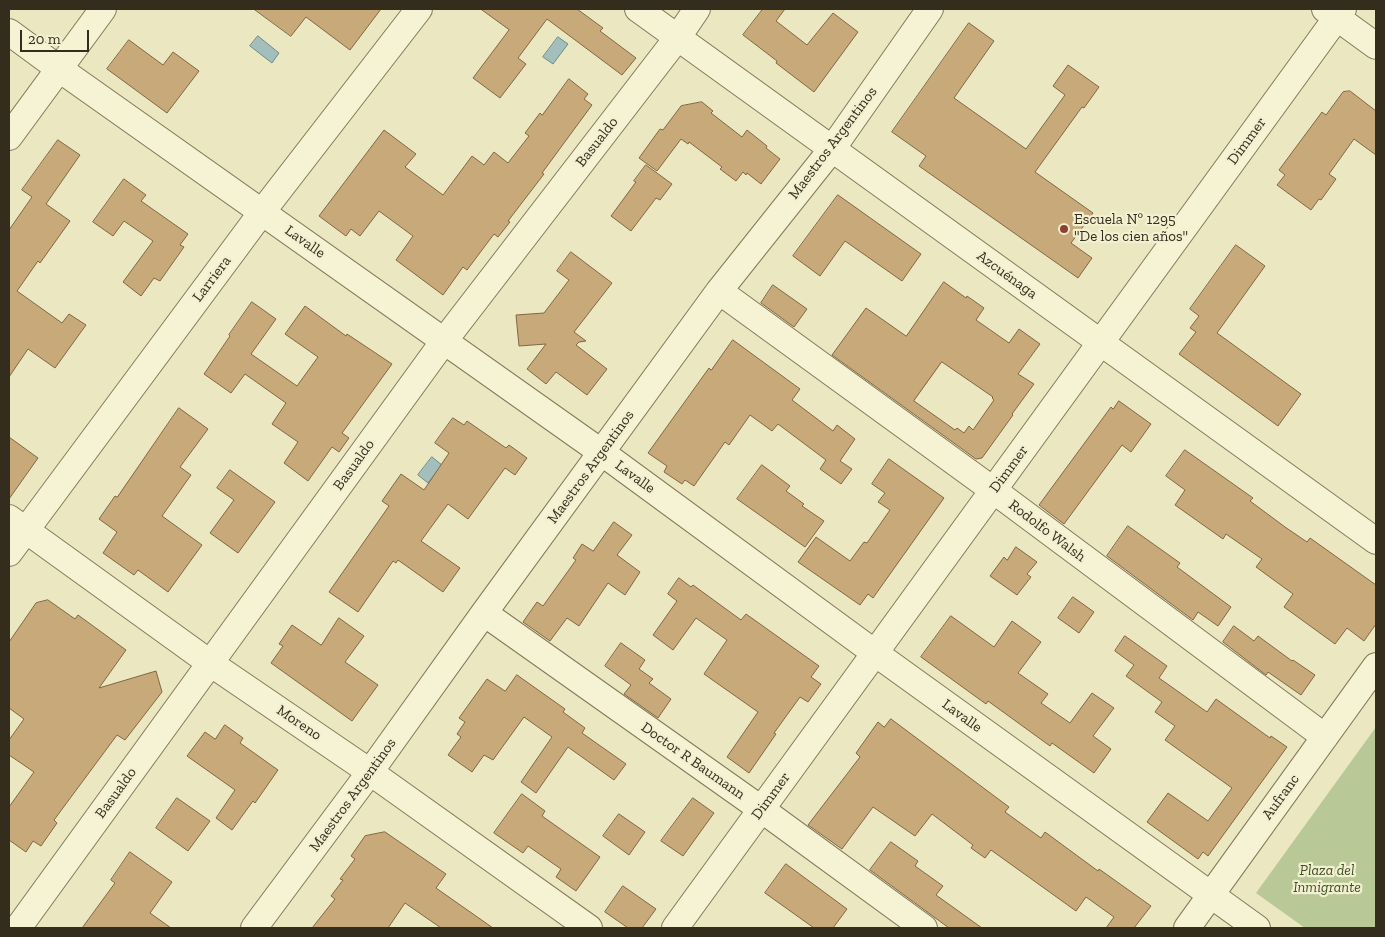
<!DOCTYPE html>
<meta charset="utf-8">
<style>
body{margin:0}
#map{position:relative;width:1385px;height:937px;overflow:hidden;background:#ebe7c1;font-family:"Zilla Slab",serif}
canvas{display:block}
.frame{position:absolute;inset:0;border:10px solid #342d1d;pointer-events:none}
.scale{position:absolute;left:20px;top:30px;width:69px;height:22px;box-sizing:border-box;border:2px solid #342d1d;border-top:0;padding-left:6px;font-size:15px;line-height:18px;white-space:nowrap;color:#342d1d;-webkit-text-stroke:4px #f3f0d1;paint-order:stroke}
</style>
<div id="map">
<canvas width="1385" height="937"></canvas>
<div class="frame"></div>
<div class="scale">20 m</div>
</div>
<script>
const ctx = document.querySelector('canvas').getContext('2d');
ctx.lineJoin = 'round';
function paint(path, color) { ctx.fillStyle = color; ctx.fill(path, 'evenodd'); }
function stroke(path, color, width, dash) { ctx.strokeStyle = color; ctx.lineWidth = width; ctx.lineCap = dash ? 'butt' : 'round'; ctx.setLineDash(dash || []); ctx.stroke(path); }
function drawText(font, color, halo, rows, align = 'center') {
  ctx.font = font + ' "Zilla Slab",serif'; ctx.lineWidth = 4.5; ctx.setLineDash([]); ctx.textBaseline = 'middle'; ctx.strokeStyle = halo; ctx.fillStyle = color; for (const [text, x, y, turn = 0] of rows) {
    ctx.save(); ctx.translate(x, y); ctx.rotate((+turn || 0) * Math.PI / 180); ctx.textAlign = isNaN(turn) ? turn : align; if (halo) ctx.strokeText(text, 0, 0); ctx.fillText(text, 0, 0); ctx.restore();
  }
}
const green = new Path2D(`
 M1376 727V928H1305L1256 893Z`);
const water = new Path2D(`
 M258 36 279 53 272 63 250 46Z
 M558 37 568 44 553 64 543 57Z
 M432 457 442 465 428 483 418 475Z`);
const building = new Path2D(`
 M254 9H381L350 50 306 17 291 36Z
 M481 9H577L603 28 600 31 636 58 622 75 547 19 518 58 526 64 500 98 473 78 509 30Z
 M763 9H785L776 21 807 45 833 13 858 32 814 92 776 63 777 61 743 35Z
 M969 23 994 41 954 98 1026 149 1065 95 1053 86 1068 65 1099 87 1084 108 1082 107 1035 172 1093 213 1071 243 1092 258 1078 278 919 166 926 156 892 132Z
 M129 40 163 65 173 52 199 71 167 113 107 69Z
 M569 79 588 94 584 99 592 105 542 173 544 174 508 221 510 222 498 237 494 234 467 270 463 267 443 295 396 260 413 236 379 211 360 236 351 229 346 236 319 216 384 130 416 154 405 167 443 195 472 156 484 165 494 152 508 163 529 136 525 133 540 113 542 115Z
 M1350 91 1376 111V155L1354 139 1329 174 1336 179 1321 200 1319 199 1311 210 1277 185 1285 175 1279 170 1322 112 1326 115 1343 92Z
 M702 102 713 111 711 113 742 137 747 130 767 146 766 148 780 159 761 184 747 173 746 175 743 172 736 181 720 169 722 167 689 142 688 144 681 139 657 171 639 158 660 129 663 130 681 106Z
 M58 140 80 155 46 204 70 221 40 263 38 261 17 291 62 323 69 314 86 325 55 368 28 349 9 377V230L32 197 22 190Z
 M646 165 672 184 660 200 656 198 631 231 611 216 636 182 634 181Z
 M124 179 146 195 141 201 188 234 180 245 184 247 160 281 154 278 141 296 123 282 153 241 124 221 113 236 93 222Z
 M838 195 921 254 902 281 845 241 820 276 793 256Z
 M1236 245 1265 266 1217 333 1301 394 1278 426 1179 354 1196 332 1190 328 1199 316 1190 309Z
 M571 252 612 283 574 332 586 341 579 342 576 345 607 369 587 395 556 372 546 384 527 369 546 344 519 346 516 315 544 313 569 280 557 271Z
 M944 282 966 298 967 296 984 308 976 320 1009 343 1019 329 1040 344 1018 374 1034 384 1012 414 1013 415 982 458 976 459 832 355 866 308 906 336ZM942 362 993 397 992 398 994 400 973 430 969 426 964 433 957 428 955 430 914 401Z
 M773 285 807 309 794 327 761 303Z
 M252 302 276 319 251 354 297 386 318 357 285 334 305 306 346 336 347 334 392 364 342 433 349 438 339 452 332 447 308 481 284 463 298 442 272 424 286 403 245 374 231 393 204 374 230 336 229 335Z
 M733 340 800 389 792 400 833 431 837 425 855 439 840 461 852 469 841 484 820 469 826 460 778 424 772 431 750 415 729 445 725 442 694 486 685 480 682 484 664 472 667 466 648 453 709 368 711 370Z
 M1119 401 1151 424 1131 452 1122 445 1064 524 1039 505 1111 407 1113 409Z
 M179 408 208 429 180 467 191 475 162 516 202 545 168 592 138 570 134 575 103 553 117 532 99 519 115 496 117 497Z
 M453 418 464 425 467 421 506 448 509 445 527 458 515 475 505 468 468 519 448 504 421 541 460 568 443 592 398 560 396 563 393 561 358 612 329 592 389 506 382 501 401 474 424 490 449 453 435 443Z
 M9 437 38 458 9 499Z
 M1185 450 1253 498 1250 501 1285 527 1307 542 1310 538 1376 585V624L1364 641 1347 628 1335 644 1284 607 1293 594 1256 567 1262 559 1226 534 1223 539 1175 505 1185 490 1166 476Z
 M889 459 944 498 873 598 868 594 860 605 798 562 816 537 850 561 864 542 867 543 890 510 878 502 885 493 872 484Z
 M762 465 790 486 786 491 804 504 802 506 824 521 805 547 737 499Z
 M230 470 275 502 238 553 210 533 234 500 217 488Z
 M614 522 632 535 617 555 640 572 625 595 608 583 579 626 567 618 550 641 523 622 537 602 543 606 576 560 573 558 582 544 593 551Z
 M1128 526 1180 563 1177 567 1231 607 1218 626 1198 612 1193 620 1107 556Z
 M1016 547 1037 562 1027 574 1031 577 1017 595 990 576 1004 557 1007 560Z
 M679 578 691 587 693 585 741 620 746 614 819 666 811 677 821 684 808 702 800 697 774 733 776 734 749 773 727 757 758 712 704 674 727 640 696 618 673 650 653 635 677 601 668 594Z
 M1073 597 1094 612 1079 633 1058 618Z
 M48 600 75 619 78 615 126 650 99 688 156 671 162 692 125 740 117 735 54 820 57 823 41 846 33 841 26 852 9 840V807L34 772 9 755V740L24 719 9 708V642L36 603Z
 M951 616 994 647 1012 621 1041 642 1018 673 1048 694 1041 703 1070 723 1092 693 1114 708 1093 736 1111 749 1094 773 1052 743 1050 746 988 701 986 704 921 657Z
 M339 618 364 636 345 662 378 685 352 721 271 663 283 646 279 644 292 625 321 645Z
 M1234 626 1254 641 1258 636 1292 661 1293 660 1315 675 1301 695 1268 672 1266 675 1223 642Z
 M1125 636 1167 666 1159 678 1207 712 1216 699 1270 738 1271 736 1287 747 1208 856 1203 852 1198 859 1147 822 1168 793 1208 821 1232 788 1165 740 1175 726 1155 712 1162 702 1126 676 1134 665 1115 651Z
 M621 643 645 660 639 669 653 679 649 683 671 699 658 718 624 694 631 685 605 666Z
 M517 675 565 709 563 712 585 728 582 733 626 764 614 780 568 747 536 793 521 782 552 737 524 717 493 760 484 755 472 772 448 755 461 737 457 734 465 722 459 718 487 679 505 691Z
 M891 719 1009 807 1005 812 1041 838 1045 832 1098 871 1099 869 1151 906 1134 928H1106L1114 917 1086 897 1076 911 991 850 985 858 971 848 973 845 932 814 915 836 873 807 842 849 808 825 860 757 856 753 878 722 884 727Z
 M225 725 243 738 240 743 278 770 255 803 253 801 232 830 216 818 235 790 187 756 205 732 215 739Z
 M522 794 545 811 542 816 600 857 576 891 556 877 561 869 528 846 523 853 494 833Z
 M177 798 210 821 188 851 156 828Z
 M693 798 714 813 683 856 661 841Z
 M619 814 645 832 629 855 603 836Z
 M385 832 446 874 436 888 493 928H441L405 903 388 928H312L335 899 331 896 343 880 340 879 355 859 351 856 365 836Z
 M891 842 918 861 915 866 943 886 936 895 982 928H949L870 870Z
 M130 852 172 882 150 913 171 928H82L115 883 111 880Z
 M786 864 847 909 833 928H814L765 893Z
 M623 886 656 909 642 928H628L605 912Z`);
const street = new Path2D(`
 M638 9 1376 541
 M1325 9 1376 46
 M9 32 58 68 601 452 875 653 1257 928
 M9 137 103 9
 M719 291 993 490 1325 737
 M9 518 210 663 370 772 589 928
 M9 553 262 212 419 9
 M484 613 761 809 924 928
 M18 928 444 341 678 37 697 9
 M254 928 370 772 484 613 719 291 832 149 930 9
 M675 928 1343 9
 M1187 928 1376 666`);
const markers = [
 [1064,229,5,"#8e402e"]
];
const streetNames = [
 ["Dimmer",1247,141,-54],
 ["Basualdo",597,142,-52],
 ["Maestros Argentinos",833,143,-53],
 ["Lavalle",305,242,35],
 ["Azcuénaga",1007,275,36],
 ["Larriera",212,279,-53],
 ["Basualdo",354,465,-54],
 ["Maestros Argentinos",591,467,-54],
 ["Dimmer",1009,469,-54],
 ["Lavalle",635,477,36],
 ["Rodolfo Walsh",1047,531,37],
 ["Lavalle",962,716,36],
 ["Moreno",299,723,34],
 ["Doctor R Baumann",693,761,35],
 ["Basualdo",116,793,-54],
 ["Maestros Argentinos",353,795,-54],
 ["Dimmer",771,796,-54],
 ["Aufranc",1281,797,-54]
];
const poiNames = [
 ["Escuela Nº 1295",1074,220],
 ["\"De los cien años\"",1074,237]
];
const parkNames = [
 ["Plaza del",1327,871],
 ["Inmigrante",1327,888]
];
paint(green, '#b8c896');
paint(water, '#a4bebb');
stroke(water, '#6c8b89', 1);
paint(building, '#c7a97a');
stroke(building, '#816741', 1);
stroke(street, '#83785a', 28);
stroke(street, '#f6f3d4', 26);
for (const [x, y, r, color] of markers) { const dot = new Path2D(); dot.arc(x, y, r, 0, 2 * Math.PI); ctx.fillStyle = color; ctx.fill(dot); stroke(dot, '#f3f0d1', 2); }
drawText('15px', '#342d1d', '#f3f0d1', streetNames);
drawText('15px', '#342d1d', '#f3f0d1', poiNames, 'left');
drawText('italic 15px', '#3c4f25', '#f3f0d1', parkNames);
</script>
